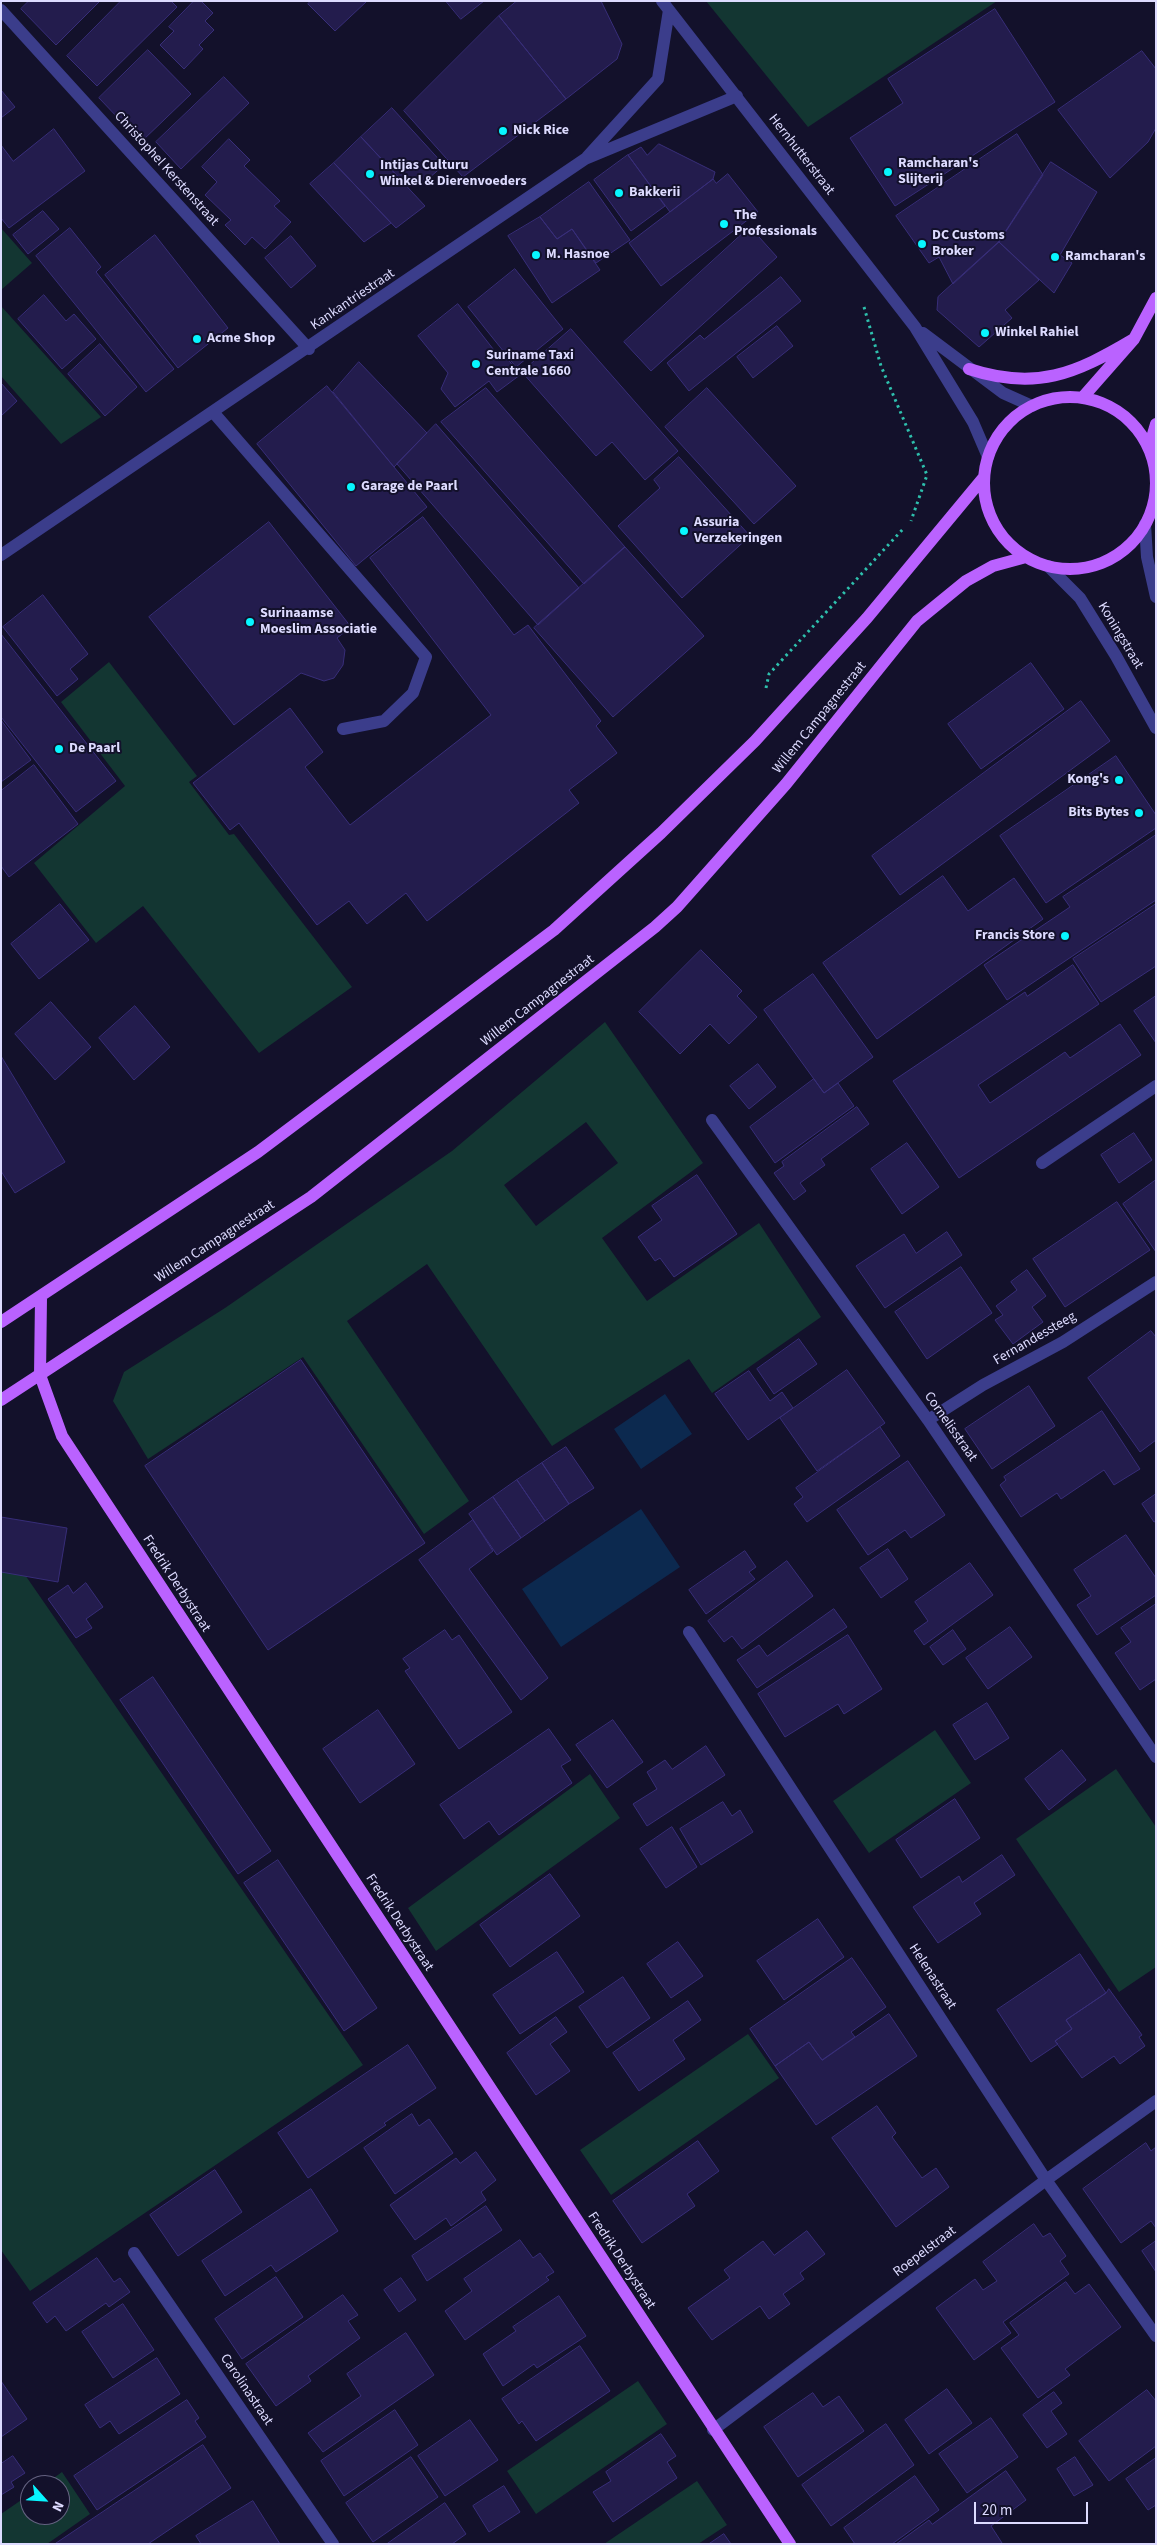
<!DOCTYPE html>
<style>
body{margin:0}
#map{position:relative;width:1157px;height:2545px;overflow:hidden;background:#13112b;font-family:"Source Sans 3",sans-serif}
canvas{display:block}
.frame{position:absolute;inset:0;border:2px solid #dddbff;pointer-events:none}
.north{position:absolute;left:20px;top:2475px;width:50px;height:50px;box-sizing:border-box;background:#13112b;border:1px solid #646280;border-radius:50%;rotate:116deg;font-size:14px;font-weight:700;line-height:20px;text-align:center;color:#dddbff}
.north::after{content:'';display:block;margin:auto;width:18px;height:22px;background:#07f6ff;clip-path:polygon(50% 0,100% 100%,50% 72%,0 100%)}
.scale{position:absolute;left:974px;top:2502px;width:114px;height:22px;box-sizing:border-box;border:2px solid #dddbff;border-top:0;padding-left:6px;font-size:15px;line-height:18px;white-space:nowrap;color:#dddbff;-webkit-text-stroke:4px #13112b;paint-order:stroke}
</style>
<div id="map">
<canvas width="1157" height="2545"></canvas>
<div class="frame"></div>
<div class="north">N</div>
<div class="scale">20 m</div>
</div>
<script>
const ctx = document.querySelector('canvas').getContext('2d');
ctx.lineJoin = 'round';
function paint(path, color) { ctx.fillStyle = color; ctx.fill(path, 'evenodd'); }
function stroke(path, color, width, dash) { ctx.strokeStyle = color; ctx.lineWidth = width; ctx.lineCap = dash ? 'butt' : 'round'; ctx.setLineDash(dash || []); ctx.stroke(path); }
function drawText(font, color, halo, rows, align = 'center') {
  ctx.font = font + ' "Source Sans 3",sans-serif'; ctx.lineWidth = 4; ctx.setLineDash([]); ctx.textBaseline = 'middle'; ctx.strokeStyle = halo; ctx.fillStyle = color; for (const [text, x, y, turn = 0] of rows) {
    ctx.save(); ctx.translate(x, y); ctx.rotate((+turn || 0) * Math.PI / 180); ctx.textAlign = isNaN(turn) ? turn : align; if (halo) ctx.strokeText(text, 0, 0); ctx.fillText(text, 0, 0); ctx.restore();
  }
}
const green = new Path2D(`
 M706 1H997L808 127Z
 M1 228 32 263 1 290Z
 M1 306 101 417 61 444 1 376Z
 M109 662 197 776 189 782 229 835 234 834 352 987 259 1053 143 906 96 943 34 863 125 786 61 702Z
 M605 1022 703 1163 602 1238 647 1301 759 1223 821 1317 712 1393 689 1359 552 1446 427 1264 347 1321 469 1501 424 1534 303 1357 148 1459 113 1401 124 1372 225 1308 452 1151ZM586 1122 618 1163 536 1226 504 1185Z
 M1 1540 363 2065 30 2291 1 2250Z
 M935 1730 971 1783 869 1853 833 1801Z
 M1116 1769 1156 1827V1967L1119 1992 1016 1839Z
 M590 1774 620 1818 436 1951 408 1908Z
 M748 2034 779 2078 611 2195 580 2150Z
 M638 2381 667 2424 536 2514 507 2471Z
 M62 2472 90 2514 47 2544H1V2514L30 2494V2515H60V2485H44Z
 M697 2481 727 2525 698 2544H604Z`);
const water = new Path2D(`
 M665 1394 692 1434 641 1469 614 1429Z
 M641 1509 680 1567 561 1647 522 1589Z`);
const building = new Path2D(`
 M29 1H100L56 45 21 9Z
 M121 1H171L177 7 97 86 67 56Z
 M194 1H201L213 13 205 21 214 30 199 45 203 49 184 69 160 45 174 31 169 27Z
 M311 1H365L366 2 335 31 308 4Z
 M446 1H484L461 19Z
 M517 1H601L622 44 617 59 566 99 499 16Z
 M995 9 1055 102 895 206 850 138 903 103 888 79Z
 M499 16 566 99 463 177 404 111Z
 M148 50 191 94 141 142 99 98Z
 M1142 51 1156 69V128L1148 142 1110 178 1058 110Z
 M224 77 249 103 181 169 156 142Z
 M1 90 15 107 1 118Z
 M392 108 444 165 421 185 414 177 405 184 361 137Z
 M54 129 85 171 9 228 1 218V145L13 161Z
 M1017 134 1043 175 999 242 953 284 939 257 929 263 896 216Z
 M361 137 425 206 396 228 334 163Z
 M229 139 250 160 244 166 280 201 274 206 291 222 265 249 252 237 245 245 225 225 231 220 205 195 217 182 202 167Z
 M659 144 715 172 713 179 670 212 628 155 641 147 647 155Z
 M628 155 665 206 631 231 594 180Z
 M1051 162 1097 192 1060 255 1072 263 1054 293 999 242Z
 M334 163 391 223 364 242 310 184Z
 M728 174 758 212 661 286 629 243 713 179 716 183Z
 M589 182 630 240 596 263 572 229 557 239 540 217Z
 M43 211 59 229 28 254 13 235Z
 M540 217 557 239 572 229 600 270 552 303 508 236Z
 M750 227 777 257 651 371 624 342Z
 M70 228 101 267 96 272 174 369 146 392 36 256Z
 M155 235 228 328 178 368 105 275Z
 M291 236 316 266 291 288 265 258Z
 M999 242 1039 280 1005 310 1012 318 979 347 937 310 938 297Z
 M515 269 563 329 516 367 468 307Z
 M781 277 801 301 689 391 667 363 700 335 704 339Z
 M44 295 66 321 74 314 96 339 62 369 18 319Z
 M458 304 497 354 501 350 520 375 497 392 489 381 455 407 441 389 448 373 418 336Z
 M777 326 793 346 753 378 737 357Z
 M571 329 678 451 645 480 612 442 596 456 522 372Z
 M100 344 137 387 105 416 68 374Z
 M359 362 427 433 394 467 333 392Z
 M1 383 17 401 1 416Z
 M327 386 427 507 356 566 257 444Z
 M486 388 625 547 584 584 441 422Z
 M707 388 796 486 754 524 665 427Z
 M436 424 579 588 538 625 397 464Z
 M679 457 750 536 682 598 618 526 660 488 654 480Z
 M423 517 514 635 528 625 601 721 596 726 617 753 569 790 579 803 427 921 406 893 367 924 349 901 317 925 239 823 230 830 193 783 290 708 323 752 305 767 350 825 491 715 370 558Z
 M269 522 351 627 337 638 345 650 343 665 334 678 324 681 301 673 234 725 149 617Z
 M625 547 704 636 613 717 534 628Z
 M43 595 88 654 70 669 78 679 57 696 3 627Z
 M1 634 116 781 76 812 1 717Z
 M1031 663 1064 709 981 769 948 724Z
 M1081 701 1110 741 900 895 872 856Z
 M1 720 31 760 1 782Z
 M1116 756 1156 815V828L1046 903 1000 836Z
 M34 765 78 824 9 877 1 866V791Z
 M1156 835V900L1007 1000 984 965 1070 907 1063 897Z
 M943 876 968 911 1014 878 1043 919 877 1039 823 963Z
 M60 904 89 940 39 979 11 944Z
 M1156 904V966L1101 1002 1073 959Z
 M701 950 742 991 737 996 757 1017 729 1044 710 1024 680 1054 639 1012Z
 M1073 965 1099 1004 978 1085 990 1103 1065 1052 1070 1058 1120 1024 1141 1055 959 1178 893 1081 1025 992 1027 996Z
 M813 974 873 1057 824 1093 764 1010Z
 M1156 996V1043L1134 1011Z
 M51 1002 91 1047 55 1080 15 1034Z
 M135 1006 170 1047 134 1080 99 1038Z
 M1 1056 65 1162 15 1193 1 1171Z
 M758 1064 776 1087 749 1109 730 1086Z
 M814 1079 824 1093 838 1083 854 1106 775 1163 750 1127Z
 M857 1107 869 1124 821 1159 825 1165 800 1183 806 1191 794 1200 774 1173 784 1166 782 1162Z
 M1134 1133 1152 1160 1119 1183 1101 1155Z
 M907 1143 939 1187 902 1214 871 1169Z
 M697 1175 737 1234 674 1277 660 1258 655 1261 638 1237 662 1220 652 1206Z
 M1156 1180V1252L1123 1204Z
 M1117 1202 1150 1250 1065 1307 1033 1259Z
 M947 1232 962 1255 885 1308 856 1266 904 1234 916 1253Z
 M961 1267 992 1313 927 1359 895 1312Z
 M1027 1270 1046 1296 1032 1307 1043 1322 1013 1344 995 1320 1003 1315 996 1306 1017 1290 1011 1282Z
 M1151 1331 1156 1337V1440L1140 1452 1088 1378Z
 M799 1339 817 1364 774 1394 757 1369Z
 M301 1360 425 1543 268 1650 145 1466Z
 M847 1370 885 1423 817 1471 780 1418Z
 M749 1371 770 1401 782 1392 793 1408 748 1440 715 1394Z
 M1029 1386 1055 1426 992 1469 965 1429Z
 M1102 1411 1140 1469 1114 1485 1104 1470 1061 1499 1057 1493 1021 1517 1000 1485 1006 1480 1004 1477Z
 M880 1427 900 1456 807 1522 794 1504 803 1497 796 1488Z
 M566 1447 594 1488 569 1504 542 1463Z
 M908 1461 945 1515 911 1538 905 1530 868 1555 837 1510Z
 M542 1463 569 1504 545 1521 517 1480Z
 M517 1480 545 1521 521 1538 493 1497Z
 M1156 1494V1521L1154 1522 1142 1504Z
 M493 1497 521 1538 497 1555 469 1514Z
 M1 1517 67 1528 58 1582 1 1572Z
 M473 1520 493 1551 469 1569 548 1678 521 1700 419 1560Z
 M1126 1535 1156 1578V1595L1097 1635 1077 1605 1091 1596 1074 1570Z
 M888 1549 908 1579 881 1598 860 1568Z
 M745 1551 756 1567 749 1572 755 1579 706 1614 689 1590Z
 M787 1561 813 1596 742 1649 732 1636 724 1642 708 1621Z
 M970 1563 993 1595 924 1645 914 1631 928 1621 915 1602Z
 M86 1583 103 1607 86 1619 92 1628 76 1638 48 1599 68 1585 73 1593Z
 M1156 1604V1679L1140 1690 1115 1653 1131 1642 1121 1628Z
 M834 1609 847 1627 757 1688 737 1660 759 1645 767 1656Z
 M1010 1627 1032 1657 988 1689 966 1658Z
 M445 1630 452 1640 459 1635 512 1712 459 1749 405 1671 410 1668 403 1659Z
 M953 1630 966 1649 943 1665 930 1647Z
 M848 1635 882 1689 844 1714 838 1704 785 1737 758 1694Z
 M153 1677 271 1851 238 1874 120 1700Z
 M987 1703 1009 1738 975 1760 953 1725Z
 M378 1710 415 1764 360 1803 323 1749Z
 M613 1720 643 1762 607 1788 576 1745Z
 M549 1729 571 1760 561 1766 572 1783 499 1835 489 1821 464 1839 440 1805Z
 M706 1746 725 1775 647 1826 633 1804 657 1789 647 1772 665 1760 672 1769Z
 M1062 1750 1086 1780 1049 1810 1025 1779Z
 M955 1799 980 1838 921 1878 896 1840Z
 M723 1802 732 1816 740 1810 753 1832 701 1865 680 1829Z
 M672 1827 697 1867 666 1888 640 1849Z
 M1002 1855 1015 1875 974 1903 981 1914 938 1943 913 1907 959 1876 962 1882Z
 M278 1860 377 2008 344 2031 244 1883Z
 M550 1874 580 1916 510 1967 480 1925Z
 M818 1919 844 1957 784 2000 757 1961Z
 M678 1942 703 1976 671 1998 647 1964Z
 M557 1952 584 1992 520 2034 493 1995Z
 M1080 1954 1106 1993 1066 2020 1072 2029 1055 2041 1058 2044 1031 2062 997 2010Z
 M852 1958 886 2007 851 2032 855 2037 822 2060 809 2042 775 2066 750 2029Z
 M623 1977 650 2018 607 2048 579 2007Z
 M1109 1989 1142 2035 1139 2037 1145 2046 1120 2064 1114 2056 1082 2078 1055 2041 1072 2029 1066 2020 1106 1993Z
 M688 2001 701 2020 673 2040 685 2059 639 2091 613 2053Z
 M889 2014 917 2056 816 2125 775 2066 809 2042 822 2060Z
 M556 2017 567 2032 550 2044 570 2071 536 2095 507 2053Z
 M408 2045 436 2088 384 2123 386 2125 308 2178 278 2133Z
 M877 2106 896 2133 892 2137 922 2178 936 2168 949 2187 896 2227 832 2138Z
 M412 2114 419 2126 429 2119 453 2153 395 2194 364 2148Z
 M698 2141 719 2171 687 2194 695 2206 642 2243 613 2201Z
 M1146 2143 1151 2151 1156 2147V2228L1151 2221 1121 2243 1083 2189Z
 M476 2152 496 2180 481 2192 486 2200 451 2226 446 2218 415 2240 390 2205 456 2158 460 2163Z
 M215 2170 242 2212 178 2256 150 2215Z
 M311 2189 338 2231 276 2272 271 2265 225 2296 202 2261Z
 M486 2206 502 2230 427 2281 412 2256Z
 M1034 2224 1043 2237 1050 2233 1066 2256 1060 2261 1069 2274 1003 2322 1011 2333 974 2360 936 2308 975 2279 983 2290 997 2281 983 2262Z
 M807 2231 825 2254 800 2273 804 2279 783 2294 790 2304 769 2319 760 2306 712 2340 688 2308 730 2278 724 2270 763 2241 774 2255Z
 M520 2240 533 2258 540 2253 554 2272 546 2277 549 2280 465 2340 445 2311 472 2291 464 2279Z
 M1156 2241V2272L1142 2251Z
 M97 2258 114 2282 120 2278 130 2292 109 2307 106 2303 66 2331 55 2316 47 2323 33 2303Z
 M276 2277 303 2317 242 2359 215 2319Z
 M401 2278 416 2300 399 2312 384 2290Z
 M1066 2282 1075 2294 1089 2284 1121 2327 1065 2369 1070 2375 1038 2398 1001 2348 1019 2335 1010 2323Z
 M343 2295 358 2315 348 2321 360 2338 308 2376 311 2381 276 2406 246 2364Z
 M559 2296 586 2336 537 2368 534 2364 503 2386 483 2354 516 2331 513 2327Z
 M123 2304 154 2350 113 2378 82 2332Z
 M406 2333 434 2375 323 2452 308 2433 361 2396 347 2374Z
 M580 2346 610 2391 536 2441 522 2421 519 2424 502 2399Z
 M157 2358 180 2394 119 2434 110 2421 100 2428 85 2405Z
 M1 2381 27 2419 1 2437Z
 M947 2389 972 2423 929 2454 905 2420Z
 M1147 2390 1156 2401V2446L1109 2481 1079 2441Z
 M1054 2392 1062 2403 1051 2411 1067 2434 1047 2448 1023 2415Z
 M813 2393 823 2407 839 2396 864 2431 798 2477 764 2427Z
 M187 2400 199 2418 195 2421 206 2437 97 2510 74 2476Z
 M395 2410 418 2445 344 2496 321 2461Z
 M991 2418 1018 2457 967 2493 939 2454Z
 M470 2420 498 2460 445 2496 418 2456Z
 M886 2424 914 2465 831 2526 802 2485Z
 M661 2434 676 2456 667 2462 677 2478 613 2522 593 2492 611 2481 606 2472Z
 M203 2445 231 2488 148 2544H55Z
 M13 2456 25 2473 11 2482 14 2487 1 2495V2464Z
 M411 2457 438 2497 373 2542 346 2503Z
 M1075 2457 1093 2485 1074 2496 1057 2469Z
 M1156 2458V2505L1148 2510 1126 2479Z
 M1006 2471 1026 2500 991 2526 1002 2543 1001 2544H896L929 2520 932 2524Z
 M915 2476 939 2510 892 2544H855L844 2528Z
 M504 2486 520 2512 489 2532 473 2506Z
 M253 2501 280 2544H201L196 2536Z
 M445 2503 466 2534 452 2544H387Z
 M724 2534 731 2544H709Z`);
const path = new Path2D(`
 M864 307 881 366 927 475 911 521
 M766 688 769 674 903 529`);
const minor = new Path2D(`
 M662 1 915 327 973 422 988 457
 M1 10 309 349
 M587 157 658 79 669 10
 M923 333 1003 393 1032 406
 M213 412 426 657 413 693 384 721 343 729
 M1145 524 1147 557 1156 597
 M1 555 585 159 737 96
 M1048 566 1080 598 1116 656 1156 728
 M712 1120 928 1420 1156 1757
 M1042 1163 1156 1086
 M928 1420 983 1385 1063 1342 1156 1282
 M689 1632 1046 2180 1156 2336
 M134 2253 333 2544
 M713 2430 1046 2180 1156 2101`);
const major = new Path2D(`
 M969 369C1036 391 1075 374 1134 339
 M1083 397 1134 339 1156 298
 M984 483a86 86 0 1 1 172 0a86 86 0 1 1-172 0Z
 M1149 448 1156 424
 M41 1298 40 1375 62 1436 790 2544
 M1 1322 258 1152 554 930 661 833 755 741 867 618 984 477
 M1 1400 311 1197 655 927 677 907 786 784 917 621 966 581 993 566 1026 557`);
const markers = [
 [503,131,5,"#07f6ff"],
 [888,172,5,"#07f6ff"],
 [370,174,5,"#07f6ff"],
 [619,193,5,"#07f6ff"],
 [724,224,5,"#07f6ff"],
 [922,244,5,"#07f6ff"],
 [536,255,5,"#07f6ff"],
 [1055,257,5,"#07f6ff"],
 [985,333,5,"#07f6ff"],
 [197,339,5,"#07f6ff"],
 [476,364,5,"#07f6ff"],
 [351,487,5,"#07f6ff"],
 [684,531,5,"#07f6ff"],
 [250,622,5,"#07f6ff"],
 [59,749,5,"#07f6ff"],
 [1119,780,5,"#07f6ff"],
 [1139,813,5,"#07f6ff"],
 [1065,936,5,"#07f6ff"]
];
const poiNames = [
 ["Nick Rice",513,131],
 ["Ramcharan's",898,164],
 ["Slijterij",898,180],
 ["Intijas Culturu",380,166],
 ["Winkel & Dierenvoeders",380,182],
 ["Bakkerii",629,193],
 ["The",734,216],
 ["Professionals",734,232],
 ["DC Customs",932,236],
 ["Broker",932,252],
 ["M. Hasnoe",546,255],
 ["Ramcharan's",1065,257],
 ["Winkel Rahiel",995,333],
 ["Acme Shop",207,339],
 ["Suriname Taxi",486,356],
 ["Centrale 1660",486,372],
 ["Garage de Paarl",361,487],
 ["Assuria",694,523],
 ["Verzekeringen",694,539],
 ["Surinaamse",260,614],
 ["Moeslim Associatie",260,630],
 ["De Paarl",69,749],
 ["Kong's",1109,780,"right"],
 ["Bits Bytes",1129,813,"right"],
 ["Francis Store",1055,936,"right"]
];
const streetNames = [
 ["Hernhutterstraat",801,155,52],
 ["Christophel Kerstenstraat",166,169,48],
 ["Kankantriestraat",353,300,-34],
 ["Koningstraat",1120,636,59],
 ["Willem Campagnestraat",820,718,-51],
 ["Willem Campagnestraat",538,1001,-38],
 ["Willem Campagnestraat",215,1242,-33],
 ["Fernandessteeg",1035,1339,-30],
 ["Cornelisstraat",950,1427,55],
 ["Fredrik Derbystraat",176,1584,57],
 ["Fredrik Derbystraat",399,1923,57],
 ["Helenastraat",932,1977,57],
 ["Roepelstraat",925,2252,-37],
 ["Fredrik Derbystraat",621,2261,57],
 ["Carolinastraat",246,2390,56]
];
paint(green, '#133632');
paint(water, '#0c294f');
paint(building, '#231c4d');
stroke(building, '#382e79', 1);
stroke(path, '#2ec0ad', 3, [2.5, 4]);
stroke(minor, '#3b3d8b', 12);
stroke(major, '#ba62ff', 12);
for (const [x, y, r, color] of markers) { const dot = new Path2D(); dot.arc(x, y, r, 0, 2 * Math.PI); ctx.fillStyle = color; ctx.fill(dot); stroke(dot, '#13112b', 2); }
drawText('bold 14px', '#dddbff', '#13112b', poiNames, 'left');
drawText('14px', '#dddbff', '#13112b', streetNames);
</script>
